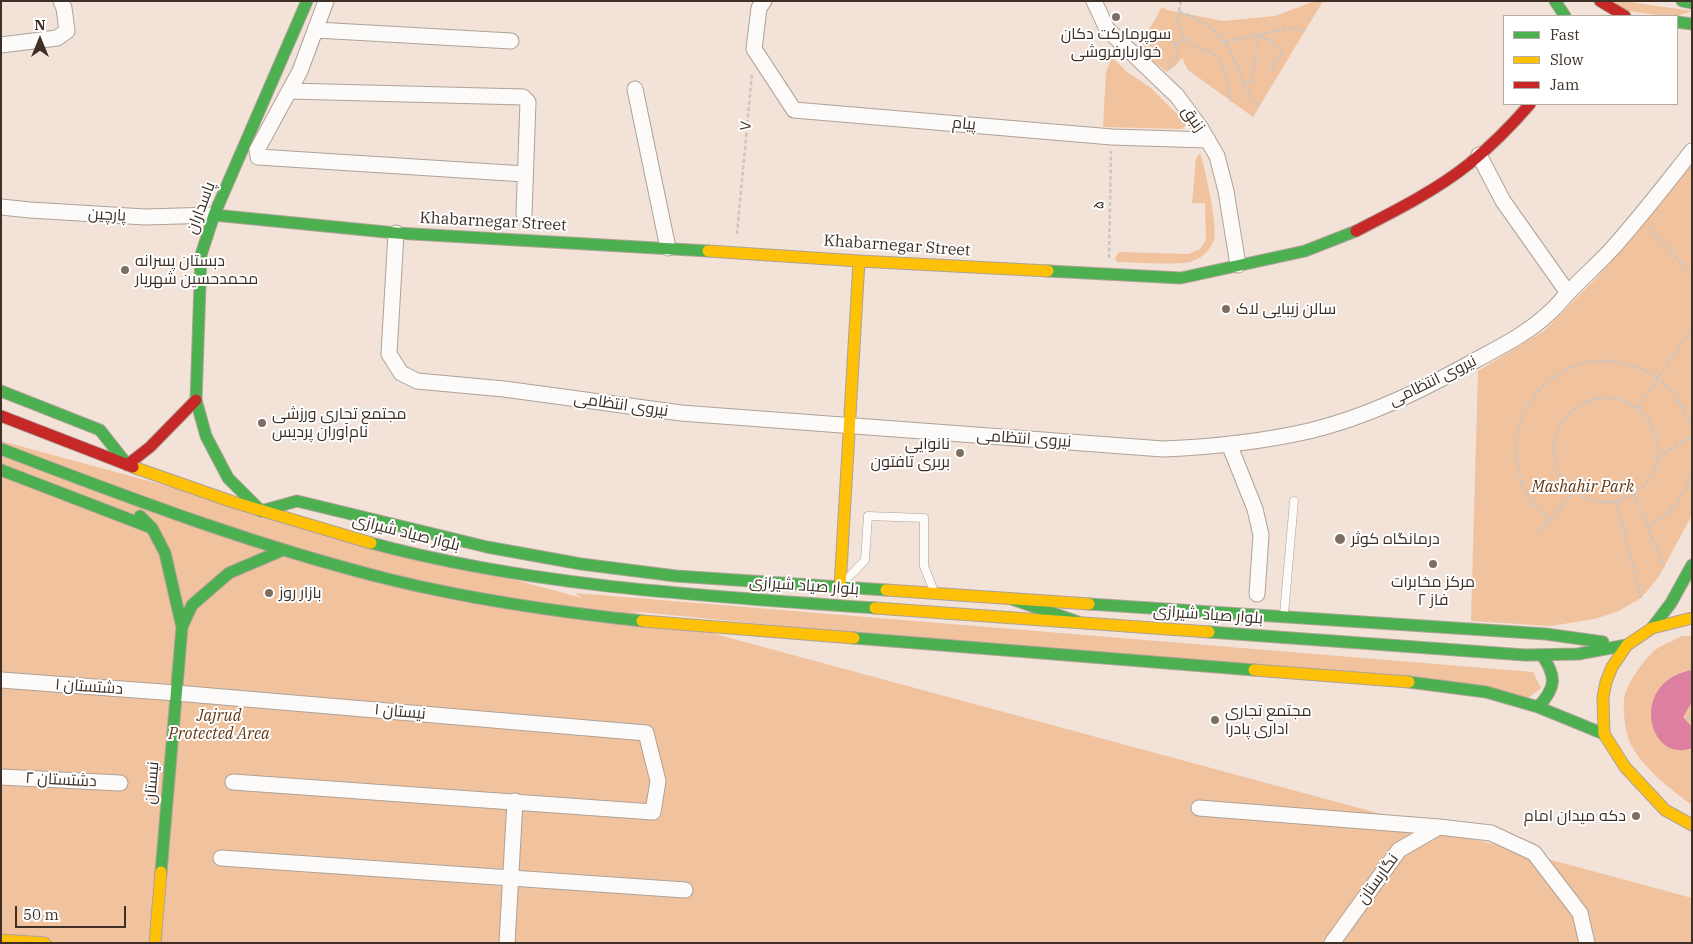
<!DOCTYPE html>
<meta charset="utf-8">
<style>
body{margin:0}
#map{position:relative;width:1693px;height:944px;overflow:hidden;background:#f2e2d7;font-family:"IBM Plex Serif",serif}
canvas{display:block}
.frame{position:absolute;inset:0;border:2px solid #3e3026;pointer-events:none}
.legend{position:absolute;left:1503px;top:15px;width:175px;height:90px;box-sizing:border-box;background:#fff;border:1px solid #b2aca8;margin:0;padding:6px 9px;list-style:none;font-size:15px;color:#3e3026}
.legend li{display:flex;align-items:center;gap:10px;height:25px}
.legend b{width:25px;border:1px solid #b2aca8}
.north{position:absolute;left:15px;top:15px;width:50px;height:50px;-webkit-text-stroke:4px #fff;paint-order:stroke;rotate:0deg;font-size:14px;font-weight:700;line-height:20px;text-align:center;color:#3e3026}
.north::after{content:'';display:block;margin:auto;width:18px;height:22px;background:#3e3026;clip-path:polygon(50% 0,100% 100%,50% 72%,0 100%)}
.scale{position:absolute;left:15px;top:906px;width:111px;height:22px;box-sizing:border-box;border:2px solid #3e3026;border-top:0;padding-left:6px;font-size:15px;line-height:18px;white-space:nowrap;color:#3e3026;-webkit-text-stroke:4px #fff;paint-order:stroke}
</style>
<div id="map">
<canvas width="1693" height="944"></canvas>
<div class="frame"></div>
<ul class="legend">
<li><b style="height:6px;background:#4caf50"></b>Fast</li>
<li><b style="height:6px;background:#ffc107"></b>Slow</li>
<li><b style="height:6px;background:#c62828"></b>Jam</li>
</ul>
<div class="north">N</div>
<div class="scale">50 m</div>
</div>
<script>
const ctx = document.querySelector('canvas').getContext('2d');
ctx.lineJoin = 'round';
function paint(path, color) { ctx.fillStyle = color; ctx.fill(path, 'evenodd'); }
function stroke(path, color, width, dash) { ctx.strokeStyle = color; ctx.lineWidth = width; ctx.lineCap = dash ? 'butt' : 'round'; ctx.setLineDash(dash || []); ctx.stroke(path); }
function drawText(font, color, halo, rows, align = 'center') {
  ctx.font = font + ' "IBM Plex Serif",Cairo,serif'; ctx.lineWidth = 4; ctx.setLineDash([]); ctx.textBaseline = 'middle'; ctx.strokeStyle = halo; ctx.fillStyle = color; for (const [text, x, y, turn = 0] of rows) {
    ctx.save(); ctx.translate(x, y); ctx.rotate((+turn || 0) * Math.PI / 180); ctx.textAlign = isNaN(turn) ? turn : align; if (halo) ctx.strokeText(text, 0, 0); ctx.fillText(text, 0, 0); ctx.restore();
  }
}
const green = new Path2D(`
 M1315 1H1323L1253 117 1188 70 1182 58 1175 66 1167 72 1138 49 1162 7 1167 10 1187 14 1223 21 1275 16Z
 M1615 1H1622L1692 11 1677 16H1664L1621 10Z
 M1112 57 1127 72 1151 88 1187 124 1182 129 1103 127 1106 72Z
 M1200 153C1205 168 1218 227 1214 240 1211 249 1202 258 1193 261 1179 266 1134 262 1117 262L1115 258 1119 252 1189 254 1200 249 1206 240 1205 203H1192L1196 158Z
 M1692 165V515L1658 578 1641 598 1617 612 1594 619 1551 626 1471 621 1478 371 1544 331 1603 271Z
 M1 441 582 598 575 593 1533 672 1541 688 1527 699 630 611 1692 898V943H1Z
 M1682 636H1692V805C1670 789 1639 765 1629 740 1625 730 1622 705 1625 694 1630 679 1643 661 1655 650 1663 644 1674 641 1682 636Z`);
const water = new Path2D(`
 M1692 670V702L1683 717 1692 727V748C1649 765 1627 682 1692 670Z`);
const path = new Path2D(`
 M1181 1C1176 21 1177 37 1197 47 1204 50 1212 51 1218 57 1227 68 1228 89 1231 102
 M1179 12C1199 17 1221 32 1231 52 1240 71 1244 91 1259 107
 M1225 42 1288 28 1306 30
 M1175 44 1184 39
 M1147 47C1164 23 1192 51 1168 68
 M1243 82 1251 83 1259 34 1274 44 1281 52 1271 73
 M1649 227 1692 275
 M737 234 752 73
 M1109 258 1111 151
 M1554 450a52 52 0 1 1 104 0a52 52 0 1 1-104 0Z
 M1637 408 1692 329
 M1658 457 1692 436
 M1634 494 1664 567
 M1616 501 1641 598
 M1549 520C1543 514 1536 507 1531 500 1522 488 1518 472 1517 458 1512 415 1542 374 1583 363 1598 359 1614 361 1628 365 1641 368 1656 374 1665 384 1679 398 1685 411 1692 429
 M1648 526C1675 512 1682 498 1692 471
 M1538 532 1574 492
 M1687 719 1692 716`);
const lane = new Path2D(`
 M846 580 865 560 868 516 924 518V566L933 589
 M1284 614 1294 501`);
const street = new Path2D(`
 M326 1 300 71 257 150 258 157 525 174
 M764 1 759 8 754 49 794 110 1112 137 1208 140
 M1094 1 1107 29 1177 96 1200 127 1217 156 1226 191 1238 265
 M316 30 511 41
 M1 45 57 38 67 31 64 8 61 1
 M635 89 668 248
 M289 91 523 97 528 102 524 214
 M1479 155 1503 201 1568 293
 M1 207 30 210 145 217 214 215
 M396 233 389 354 401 373 417 381 504 389 681 413 1163 449C1212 447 1261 442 1309 431 1368 417 1424 389 1476 360 1502 346 1528 333 1549 313 1557 306 1563 298 1570 291 1583 277 1597 265 1610 251 1639 219 1665 185 1692 151
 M1229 444 1255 509 1261 535 1257 594
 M1 680 176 693 646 733 658 781 653 812 233 782
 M1 777 120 783
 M1199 808 1439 827
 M221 858 685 890
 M507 943 515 801
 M1332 943 1399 850 1439 827 1491 833 1534 853 1580 913 1587 943`);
const fast = new Path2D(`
 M1555 1 1565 16
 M1682 1 1692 3
 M1677 22 1692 24
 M214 215 396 233 708 251
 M1048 271 1181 278 1305 251 1356 231
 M1 391 100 430 126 463
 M1 449C129 498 258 547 392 580 474 600 558 612 642 621
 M1 470 152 528
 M261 511 228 478 206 436 196 400 201 255 214 215 307 1
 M261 511 297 501 487 547 581 564 676 576 886 590
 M140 516 152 528 165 553 182 627 161 872
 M371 543C535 587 706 596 875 608
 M1012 599 1078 622
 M1089 604 1546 634 1603 642
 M182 627 192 605 229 573 283 550
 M1652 628 1671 603 1692 565
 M1209 632 1525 655 1578 654 1627 645
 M854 638 1254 670
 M1409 682 1486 692 1538 707 1604 734
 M1538 707C1556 688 1557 677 1542 655`);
const slow = new Path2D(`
 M708 251 859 261 1048 271
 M133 467 233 502 371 543
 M840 587 859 261
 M886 590 1089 604
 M875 608 1209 632
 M1692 618 1652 628 1627 645 1612 667 1606 682 1603 697 1604 734 1625 767 1665 810 1692 825
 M642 621 854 638
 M1254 670 1409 682
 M1 940 45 943
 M155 943 161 872`);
const jam = new Path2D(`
 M1600 1 1625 16
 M1356 231C1395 211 1435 191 1469 164 1491 146 1512 125 1530 104
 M1 416 133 467
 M127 465 150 447 196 400`);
const markers = [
 [1116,17,5,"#7d6e64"],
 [125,270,5,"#7d6e64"],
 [1226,309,5,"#7d6e64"],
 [262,423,5,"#7d6e64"],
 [960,453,5,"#7d6e64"],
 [1340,539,6,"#7d6e64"],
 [1433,564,5,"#7d6e64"],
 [269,593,5,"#7d6e64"],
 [1215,720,5,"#7d6e64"],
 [1636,816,5,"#7d6e64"]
];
const poiNames = [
 ["سوپرمارکت دکان",1116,34,"center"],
 ["خواربارفروشی",1116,52,"center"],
 ["دبستان پسرانه",135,261],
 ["محمدحسین شهریار",135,279],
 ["سالن زیبایی لاک",1236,309],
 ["مجتمع تجاری ورزشی",272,414],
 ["نام‌آوران پردیس",272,432],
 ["نانوایی",950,444,"right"],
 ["بربری تافتون",950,462,"right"],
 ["درمانگاه کوثر",1351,539],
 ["مرکز مخابرات",1433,582,"center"],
 ["فاز ۲",1433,600,"center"],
 ["بازار روز",279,593],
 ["مجتمع تجاری",1225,711],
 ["اداری پادرا",1225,729],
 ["دکه میدان امام",1626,816,"right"]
];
const streetNames = [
 ["زنبق",1193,119,54],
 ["پیام",964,124,5],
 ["۷",746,126,-85],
 ["۵",1099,205,-89],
 ["پاسداران",201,208,-69],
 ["پارچین",107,215,3],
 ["Khabarnegar Street",493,222,3],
 ["Khabarnegar Street",897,246,4],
 ["نیروی انتظامی",1433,381,-26],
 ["نیروی انتظامی",621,405,8],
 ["نیروی انتظامی",1024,439,4],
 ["بلوار صیاد شیرازی",406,533,14],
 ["بلوار صیاد شیرازی",804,586,4],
 ["بلوار صیاد شیرازی",1208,615,4],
 ["دشتستان ۱",89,687,4],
 ["نیستان ۱",400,712,5],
 ["دشتستان ۲",61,780,3],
 ["نیستان",152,783,-85],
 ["نگارستان",1378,879,-54]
];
const parkNames = [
 ["Mashahir Park",1583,487],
 ["Jajrud",219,716],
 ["Protected Area",219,734]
];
paint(green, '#f1c29e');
paint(water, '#dc7fa0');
stroke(lane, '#aea298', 9);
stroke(street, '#aea298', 17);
stroke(fast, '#aea298', 13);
stroke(slow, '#aea298', 13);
stroke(jam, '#aea298', 13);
stroke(path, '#ccc6c2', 2.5, [4, 2.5]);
stroke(lane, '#fdfbf9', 8);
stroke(street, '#fdfbf9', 15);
stroke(fast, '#4caf50', 11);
stroke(slow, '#ffc107', 11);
stroke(jam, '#c62828', 11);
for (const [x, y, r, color] of markers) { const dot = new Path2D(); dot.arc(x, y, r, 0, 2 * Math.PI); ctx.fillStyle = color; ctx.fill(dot); stroke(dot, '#fff', 2); }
drawText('16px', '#3e3026', '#fff', poiNames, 'left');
drawText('16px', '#3e3026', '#fff', streetNames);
drawText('italic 16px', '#633813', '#fff', parkNames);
</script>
